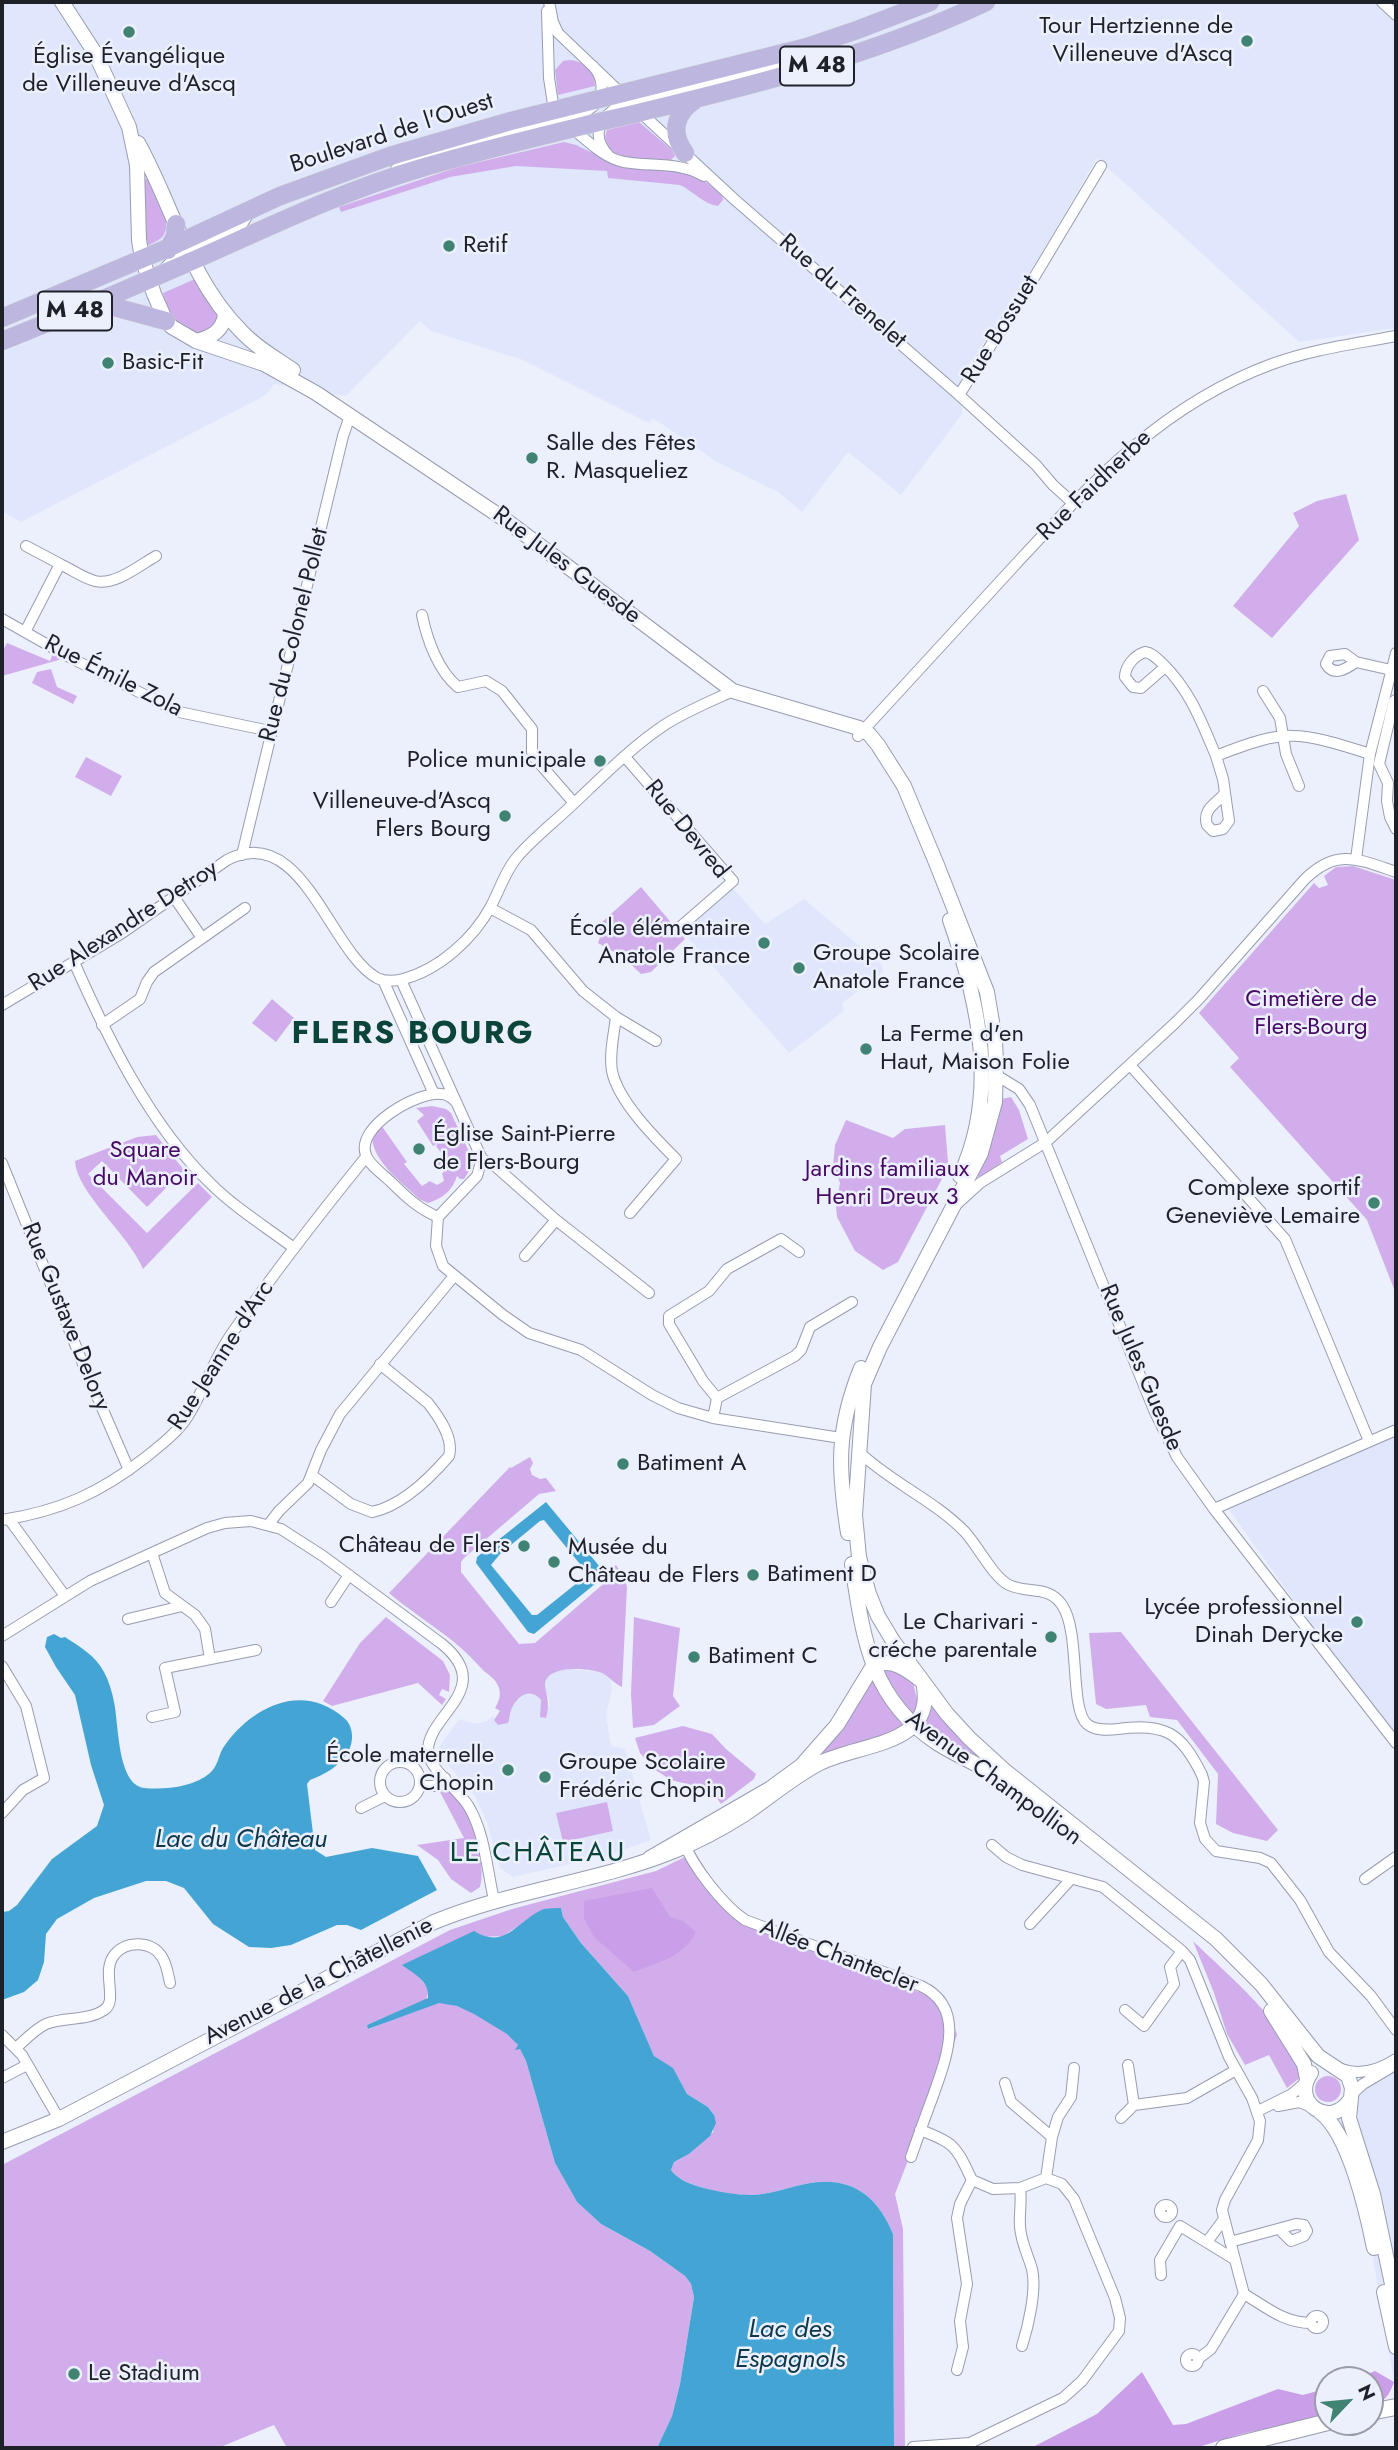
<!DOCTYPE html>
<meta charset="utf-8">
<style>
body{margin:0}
#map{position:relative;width:1398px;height:2450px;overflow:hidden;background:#ecf0fd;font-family:Jost,sans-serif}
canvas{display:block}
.frame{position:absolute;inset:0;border:4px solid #1e2128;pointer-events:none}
.north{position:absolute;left:1314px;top:2366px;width:70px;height:70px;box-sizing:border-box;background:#ecf0fd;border:2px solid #9a9da8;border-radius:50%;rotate:64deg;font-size:19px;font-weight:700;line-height:28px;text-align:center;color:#1e2128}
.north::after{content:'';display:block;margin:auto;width:24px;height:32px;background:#418373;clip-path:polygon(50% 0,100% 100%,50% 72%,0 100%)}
</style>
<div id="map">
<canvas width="1398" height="2450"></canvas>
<div class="frame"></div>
<div class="north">N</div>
</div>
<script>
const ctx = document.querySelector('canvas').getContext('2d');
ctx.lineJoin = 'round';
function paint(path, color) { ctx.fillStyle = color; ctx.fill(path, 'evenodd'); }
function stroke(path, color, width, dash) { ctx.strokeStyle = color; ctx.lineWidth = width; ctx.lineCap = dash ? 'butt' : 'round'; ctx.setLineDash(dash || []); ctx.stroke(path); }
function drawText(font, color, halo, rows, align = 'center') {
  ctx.font = font + ' Jost,sans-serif'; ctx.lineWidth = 5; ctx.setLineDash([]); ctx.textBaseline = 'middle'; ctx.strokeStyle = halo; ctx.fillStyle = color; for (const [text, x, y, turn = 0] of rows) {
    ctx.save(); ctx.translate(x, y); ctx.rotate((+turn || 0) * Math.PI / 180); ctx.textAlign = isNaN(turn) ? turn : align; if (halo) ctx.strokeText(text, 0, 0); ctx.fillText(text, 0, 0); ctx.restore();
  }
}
const built = new Path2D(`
 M2 2H1396V328L1299 342 1097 158 1035 264 962 376V414L901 495 848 452 802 512 778 492 717 462 653 418 649 423 523 360 431 331 420 321 346 396 274 384 266 395 21 522 2 511Z
 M732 887 765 924 804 899 882 965 883 972 842 1003 844 1011 789 1053 682 931Z
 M1396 1431V1743L1224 1503Z
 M563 1669 592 1671 607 1675 611 1682 612 1689 606 1715 611 1746 625 1749 651 1840 609 1855 513 1877 500 1868 487 1822 475 1796 442 1758 439 1747 459 1719 477 1724 487 1721 494 1715V1720L511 1716V1708L525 1693 537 1695 550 1708 549 1699 544 1687 545 1680 552 1674Z
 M1396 2057V2382H1394L1372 2252 1333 2125 1363 2084Z`);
const green = new Path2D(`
 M569 60C583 60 595 72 595 86L558 95 555 70 563 61Z
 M639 122 673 151 675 156 670 161C652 160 595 164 607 130Z
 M564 142 576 145 620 166 682 171 697 175 722 195 723 200 718 206C705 205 693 191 680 185L608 178 607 171 516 166 450 177 341 212 339 207 458 167Z
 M149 178C155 193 174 220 163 236 160 240 153 243 149 245L146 244 145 179Z
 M195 279 217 314C219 326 210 329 200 335 177 327 169 315 163 293Z
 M1346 494 1359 540 1272 638 1233 606 1299 526 1293 513 1317 501Z
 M7 643 50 661 53 654 62 659 2 676V652Z
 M51 669 57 687 77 696 73 704 32 683 37 672Z
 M86 757 122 776 111 796 75 777Z
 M1353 866 1396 880V1294L1367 1220 1230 1067 1239 1058 1199 1013 1314 883 1319 888 1328 885 1324 876 1336 867Z
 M641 887 685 939 651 972 641 974 624 958 598 943 600 937 592 931Z
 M272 999 294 1018 276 1042 252 1023Z
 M1011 1097 1019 1110 1028 1139 1000 1156 1002 1162 980 1177 978 1176 993 1135 1001 1099Z
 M432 1106 446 1109 451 1113 471 1156 473 1165 464 1179H460L457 1176C453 1190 442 1199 428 1203L419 1199C401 1181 370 1160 372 1133L381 1125 407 1162 404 1164 422 1186 430 1181 437 1185 444 1181 442 1173 444 1172 434 1161 444 1156 445 1154H442L436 1146 438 1143 433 1146 417 1121 424 1115 416 1108Z
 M846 1120 893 1138 905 1129 945 1125 948 1162 944 1175 898 1262 883 1270 855 1251 837 1217 836 1206 840 1183 833 1166 835 1145Z
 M156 1135 184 1170 147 1207 102 1161 88 1174 147 1233 198 1183 212 1197 143 1269C130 1236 76 1192 75 1161L137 1137Z
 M530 1457 533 1463 530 1469 532 1475 540 1479 546 1478 556 1491 539 1494 464 1558 461 1562V1572L519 1644 535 1643 609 1579 611 1568 616 1565 624 1576 627 1587 622 1687C615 1684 610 1678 604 1674 592 1668 553 1665 546 1680 542 1687 552 1700 546 1718L540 1717 541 1700C531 1688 520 1694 513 1706 510 1710 510 1718 508 1723L498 1725 494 1720 500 1711 495 1708C499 1701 501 1696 499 1688 496 1678 486 1674 481 1668 453 1636 421 1620 389 1593L510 1467 511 1468Z
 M386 1617 443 1661 450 1675 449 1692 442 1689 439 1695 446 1699 442 1705 418 1683 332 1706 323 1701 360 1643Z
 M634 1617 680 1628 673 1696 680 1706 654 1725 633 1728 631 1694Z
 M1121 1632 1278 1830 1267 1841 1233 1833 1216 1824 1218 1774 1177 1720 1150 1717 1146 1705 1106 1709 1096 1704 1089 1633Z
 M880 1670H892L913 1683 918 1703 914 1718 905 1710Z
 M871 1676 885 1702 904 1727 902 1730 806 1763Z
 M931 1706 950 1727 996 1768 949 1745 921 1725Z
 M683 1726 712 1734 726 1749 756 1774 754 1779 721 1804 711 1790 671 1780 654 1769 640 1753 635 1738Z
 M447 1787C453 1795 460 1802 465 1810 475 1827 486 1869 480 1887L471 1893 451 1879 438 1860 417 1845 464 1838 439 1790Z
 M607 1802 613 1831 563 1842 556 1813Z
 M695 1852 712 1880 747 1926 943 2001 951 2015 957 2035 895 2194 903 2229 905 2448H894L893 2234C877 2194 849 2175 805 2184 787 2188 770 2194 752 2195 736 2195 719 2193 704 2188 692 2185 678 2180 671 2170L674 2162 689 2154 713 2132 714 2115 708 2107 687 2094 673 2069 654 2056 628 1996 581 1943 563 1917 561 1908 541 1911 503 1936 483 1937 420 1978 429 1990 426 2000 367 2025 369 2029C390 2021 413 2007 434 2003 455 1999 498 2024 512 2038 519 2045 522 2053 526 2061L555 2163 577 2202 601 2224 650 2251 685 2276 691 2284 694 2297 680 2384 672 2416 657 2448H287L274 2425 218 2448H2V2165L450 1930 512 1909 656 1871Z
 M1193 1941C1224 1971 1277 2016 1295 2056 1298 2062 1299 2070 1301 2077L1287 2088 1269 2055 1245 2065 1227 2034 1214 1993Z
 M1315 2089a13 13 0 1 1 26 0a13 13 0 1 1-26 0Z`);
const forest = new Path2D(`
 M652 1888 670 1917 683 1921 696 1932C684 1957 658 1962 634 1972L594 1937 584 1918V1901Z
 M1375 2371 1394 2382C1389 2396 1385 2402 1370 2405V2380H1352Z
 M1142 2372 1173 2425 1186 2424 1278 2389 1303 2395 1328 2388V2415L1241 2434 1195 2448H1031L1097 2414Z`);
const water = new Path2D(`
 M546 1502 605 1573 601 1579 534 1634 528 1632 476 1563 477 1557ZM544 1520 584 1569 587 1575 537 1615H532L491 1565 500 1554 540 1521Z
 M54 1634 61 1638 65 1637C80 1647 95 1655 104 1672 109 1681 112 1692 114 1702 119 1724 117 1784 144 1788 165 1790 194 1787 210 1773 219 1765 218 1754 225 1745 253 1706 303 1682 344 1718 354 1726 354 1742 348 1752 339 1767 325 1774 310 1780L307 1784 315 1850 326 1857 372 1848 418 1856 437 1890 361 1930 347 1925H337L291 1945 271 1948 249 1947 213 1924 184 1888 166 1881H146L94 1898 57 1919 46 1934 44 1962 38 1980 24 1992 2 2000V1912L9 1911 17 1905 52 1859 97 1826 104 1805 91 1765 75 1695 56 1667 45 1647 47 1637Z
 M561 1908 563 1917 581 1943 628 1996 654 2056 673 2068 687 2094 708 2107 714 2115 716 2123 710 2136 689 2154 674 2162 671 2170C678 2180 692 2185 704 2188 719 2192 736 2195 752 2195 770 2194 787 2188 805 2184 849 2175 877 2194 893 2234L894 2448H657L672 2416 680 2384 694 2297 691 2284 685 2276 650 2251 601 2224 577 2202 555 2163 526 2061 520 2049 515 2050 518 2045 507 2034 474 2014 457 2006 439 2003 368 2029 367 2025 428 1998C430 1981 414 1974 402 1965L474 1931C506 1951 518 1919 544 1909 550 1908 556 1908 561 1908Z`);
const minor = new Path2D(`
 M549 2 553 22 558 33 622 94
 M1382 2 1396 15
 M547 11 549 78 554 110
 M640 112 734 199 959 395
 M573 129C588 141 604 158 624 162 652 167 678 161 704 176
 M609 156C593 139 596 122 615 109L773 66 796 57
 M396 169 432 154 588 110C604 100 606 81 593 66
 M1073 503 1053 485 1036 465 959 395 1035 276 1101 166
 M26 546 60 564
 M422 615C427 639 438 671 458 687L486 681 502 691 532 729V752L534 757 574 803
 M2 619 71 658 179 712 270 731
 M25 632 60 564C71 569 83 578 95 581 115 586 140 565 156 556
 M1356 662C1346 669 1334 677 1326 664L1330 656 1345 654 1356 662 1391 670
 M1165 667 1141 688 1133 687 1125 677C1125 666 1135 655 1145 652 1153 653 1157 659 1163 664 1191 692 1201 721 1216 756 1287 728 1297 731 1370 754
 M1263 691 1280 718 1286 754 1299 786
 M1396 700 1394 701 1379 764 1388 783 1387 801 1390 817 1396 829
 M858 736C911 679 963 621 1016 564 1093 481 1163 404 1272 364 1312 349 1355 344 1396 336
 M1216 756 1223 779 1229 821 1223 829 1213 831 1207 825C1202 808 1217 804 1225 793
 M625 757 733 881 679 928
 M242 855 343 436 350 416
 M1356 859 1370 754 1396 653
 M174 897 202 938
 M490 908 531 930 583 991 616 1017 656 1041
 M74 962C107 1037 150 1125 210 1183 235 1208 266 1227 294 1248
 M383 980 434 1094
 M401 980 482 1159
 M2 1005 122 933 227 860C302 821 329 951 377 978 385 982 395 981 403 979 439 970 474 938 491 906 500 889 506 869 519 855 534 838 553 823 570 807 600 779 631 747 666 724 687 711 711 701 733 691
 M616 1017C614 1034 609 1054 612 1071 618 1101 655 1138 676 1159L630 1213
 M102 1025 140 999 147 982 154 972 245 908
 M1130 1065 1285 1239 1369 1441
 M996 1075 1019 1089 1030 1105 1154 1410 1177 1457 1214 1509 1396 1743
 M482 1159 477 1176 438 1217 436 1246 443 1266 503 1315 529 1333 581 1350 652 1395 678 1408 713 1418 841 1438
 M482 1159 495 1166 556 1220 525 1256
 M2 1163 83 1364 129 1470
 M958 1203 980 1183 1046 1142 1175 1023 1199 999 1305 879C1337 848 1358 859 1396 872
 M438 1217C419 1209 406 1197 391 1182 384 1175 369 1165 366 1155 355 1126 419 1091 441 1094 447 1094 451 1097 455 1101
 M556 1220 649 1293
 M717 1398 795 1356 801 1350 810 1327 852 1302
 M713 1418 717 1398 703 1381 669 1324V1316L709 1291 727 1269 781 1239 799 1252
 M858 1451C890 1482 934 1500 965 1532 978 1546 993 1577 1009 1585 1028 1594 1049 1585 1062 1605 1081 1633 1069 1708 1087 1724 1095 1731 1108 1730 1118 1729 1165 1723 1181 1732 1202 1775L1204 1782 1200 1823 1205 1839 1216 1851 1260 1858 1271 1863 1300 1900 1329 1952 1371 1996 1396 2030
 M313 1476 351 1504 372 1512C402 1506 430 1478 449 1456 454 1438 439 1417 428 1403L380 1364
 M1214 1509 1396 1430
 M9 1519 65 1596
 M2 1520C60 1511 100 1493 146 1457 161 1445 178 1432 188 1416 204 1390 213 1361 230 1336 273 1274 319 1215 366 1157
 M269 1524 279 1511 308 1483 321 1450 340 1414 454 1276
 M152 1553 165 1593 195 1615 205 1629 210 1659
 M331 1602 349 1575
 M128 1619 182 1606
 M2 1636 90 1581 207 1528 225 1523 251 1521 281 1529 323 1556 442 1644C497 1689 426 1715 428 1752 429 1769 460 1791 469 1807 485 1834 487 1870 494 1900
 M2 1666 26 1706 44 1778 23 1790 2 1813
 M152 1717 175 1712 165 1668 256 1650
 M380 1782a20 20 0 1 1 40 0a20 20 0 1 1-40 0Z
 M420 1786H436L445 1778
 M361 1808 385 1796
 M683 1841C693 1867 723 1905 745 1920L921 1986C968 2008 945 2061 933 2096 925 2117 918 2137 911 2157
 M992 1845 1006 1857 1022 1865 1103 1887 1182 1951 1190 1960 1229 2057 1252 2098 1260 2121 1258 2140 1225 2200 1222 2210 1244 2294C1266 2307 1284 2323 1311 2323
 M1365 1879 1396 1857
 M1030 1924 1071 1879
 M1125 2010 1144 2026 1174 1984 1170 1967 1182 1951
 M2 2035 22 2055 59 2119
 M16 2048C25 2040 35 2029 46 2024 63 2017 88 2021 104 2010 119 2001 100 1971 115 1954 127 1940 152 1941 162 1957 167 1965 168 1974 170 1983
 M1128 2065 1134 2105
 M1341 2069C1360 2076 1379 2070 1396 2059
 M2 2078 27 2065
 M1005 2083 1011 2102 1052 2137 1046 2178 1020 2188
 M1352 2094 1363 2084 1390 2068
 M1278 2106 1299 2102 1312 2107
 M1258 2111 1292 2094 1306 2082
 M1121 2118 1134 2105 1187 2098 1236 2070
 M920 2130C956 2143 956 2147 972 2180L960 2204 957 2218 967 2284 960 2321 963 2347 957 2370
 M1052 2137 1058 2117 1071 2097 1074 2068
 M972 2180 993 2189 1020 2188C1022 2201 1019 2213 1020 2227 1021 2242 1028 2255 1032 2269 1037 2290 1028 2327 1022 2346
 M1160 2211a6 6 0 1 1 12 0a6 6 0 1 1-12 0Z
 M1207 2242 1224 2219
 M1230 2242 1296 2224 1304 2225 1307 2231 1304 2236 1291 2241 1279 2229
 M1161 2275 1160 2260 1180 2226 1234 2259
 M1311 2322a6 6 0 1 1 12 0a6 6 0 1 1-12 0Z
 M1186 2360a6 6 0 1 1 12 0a6 6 0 1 1-12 0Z
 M1198 2359 1211 2349 1244 2294
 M913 2447 970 2443 1063 2398 1082 2381 1119 2331 1120 2318 1115 2298 1074 2199 1062 2184 1046 2178`);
const tertiary = new Path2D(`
 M62 2 95 53 129 127 137 165 139 240 142 258 154 294 166 321 172 327 196 341 264 364 316 393 507 521 733 691 859 728 869 734 878 745 904 786 937 865 987 992 995 1040 996 1063 995 1102 981 1153 880 1347 864 1384 855 1515 859 1557 869 1594 878 1616 893 1641 947 1714 969 1738 1004 1770 1216 1939 1261 1984 1318 2056 1348 2076 1352 2088 1349 2118 1373 2194 1396 2303
 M138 143C173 206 189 279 241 331 256 347 275 358 293 370
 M163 273 179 256 236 230 248 211
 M196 341C212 337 223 331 225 314
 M950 920C979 1003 999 1093 960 1176
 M848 1533C838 1469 836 1430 861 1368
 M852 1564C863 1637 870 1699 937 1743 960 1758 985 1766 1007 1784
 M1271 2011 1304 2064 1307 2079
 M1311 2073C1290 2102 1330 2130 1350 2100
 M1320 2112C1349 2133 1367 2213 1374 2248
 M2 2142 59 2119 434 1922C512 1890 597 1882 674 1851 699 1841 723 1828 745 1814 770 1797 793 1777 820 1763 860 1743 938 1746 923 1682 908 1670 892 1657 873 1666L837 1725 801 1766 771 1788 650 1858
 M1384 2292 1396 2347`);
const secondary = new Path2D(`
 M1370 2412 1396 2407
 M1224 2448 1328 2422`);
const primary = new Path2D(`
 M685 153C670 133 675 113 695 100
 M168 250 175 236 176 224
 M96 302 166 321
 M2 318 170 247 280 196 390 156 511 121 807 47 857 30 930 2
 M2 341C66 316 129 288 192 261 267 228 340 192 418 169 607 113 806 87 986 2`);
const markers = [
 [129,32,7,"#418373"],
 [1247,41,7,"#418373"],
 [449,246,7,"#418373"],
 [108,363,7,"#418373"],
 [532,458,7,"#418373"],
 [600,761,7,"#418373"],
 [505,816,7,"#418373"],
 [764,943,7,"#418373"],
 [799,968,7,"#418373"],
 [866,1049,7,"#418373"],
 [419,1149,7,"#418373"],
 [1374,1203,7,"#418373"],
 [623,1464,7,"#418373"],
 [524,1546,7,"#418373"],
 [554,1562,7,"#418373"],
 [753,1575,7,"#418373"],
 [1357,1622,7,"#418373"],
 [1051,1637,7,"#418373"],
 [694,1657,7,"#418373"],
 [508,1770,7,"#418373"],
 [545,1777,7,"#418373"],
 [74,2374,7,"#418373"]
];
const shields = [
 [817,66,74],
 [75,311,74]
];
const shieldNames = [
 ["M 48",817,66],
 ["M 48",75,311]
];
const poiNames = [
 ["Tour Hertzienne de",1233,27,"right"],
 ["Villeneuve d'Ascq",1233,55,"right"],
 ["Église Évangélique",129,57,"center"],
 ["de Villeneuve d'Ascq",129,85,"center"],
 ["Retif",463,246],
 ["Basic-Fit",122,363],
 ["Salle des Fêtes",546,444],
 ["R. Masqueliez",546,472],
 ["Police municipale",586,761,"right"],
 ["Villeneuve-d'Ascq",491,802,"right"],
 ["Flers Bourg",491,830,"right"],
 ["École élémentaire",750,929,"right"],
 ["Anatole France",750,957,"right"],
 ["Groupe Scolaire",813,954],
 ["Anatole France",813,982],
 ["La Ferme d'en",880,1035],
 ["Haut, Maison Folie",880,1063],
 ["Église Saint-Pierre",433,1135],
 ["de Flers-Bourg",433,1163],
 ["Complexe sportif",1360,1189,"right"],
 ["Geneviève Lemaire",1360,1217,"right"],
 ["Batiment A",637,1464],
 ["Château de Flers",510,1546,"right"],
 ["Musée du",568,1548],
 ["Château de Flers",568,1576],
 ["Batiment D",767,1575],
 ["Lycée professionnel",1343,1608,"right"],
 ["Dinah Derycke",1343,1636,"right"],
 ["Le Charivari -",1037,1623,"right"],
 ["créche parentale",1037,1651,"right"],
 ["Batiment C",708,1657],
 ["École maternelle",494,1756,"right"],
 ["Chopin",494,1784,"right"],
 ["Groupe Scolaire",559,1763],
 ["Frédéric Chopin",559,1791],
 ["Le Stadium",88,2374]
];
const streetNames = [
 ["Boulevard de l'Ouest",392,134,-18],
 ["Rue du Frenelet",842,292,41],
 ["Rue Bossuet",1001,330,-58],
 ["Rue Faidherbe",1095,486,-44],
 ["Rue Jules Guesde",566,566,37],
 ["Rue du Colonel Pollet",295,635,-76],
 ["Rue Émile Zola",113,677,27],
 ["Rue Devred",686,830,51],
 ["Rue Alexandre Detroy",124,927,-33],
 ["Rue Gustave Delory",65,1317,68],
 ["Rue Jeanne d'Arc",222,1356,-57],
 ["Rue Jules Guesde",1140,1368,67],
 ["Avenue Champollion",993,1779,36],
 ["Allée Chantecler",839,1957,21],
 ["Avenue de la Châtellenie",319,1982,-27]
];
const parkNames = [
 ["Cimetière de",1311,1000],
 ["Flers-Bourg",1311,1028],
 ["Square",145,1151],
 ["du Manoir",145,1179],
 ["Jardins familiaux",887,1170],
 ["Henri Dreux 3",887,1198]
];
const waterNames = [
 ["Lac du Château",241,1841],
 ["Lac des",790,2331],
 ["Espagnols",790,2361]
];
const quarterNames = [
 ["LE CHÂTEAU",538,1854]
];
const districtNames = [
 ["FLERS BOURG",413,1035]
];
paint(built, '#e0e7fd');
paint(green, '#d1aeeb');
paint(forest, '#ca9ee8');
paint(water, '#44a5d4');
stroke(minor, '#979cb0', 12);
stroke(tertiary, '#979cb0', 16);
stroke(secondary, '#979cb0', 18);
stroke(primary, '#d2d3d4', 19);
stroke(minor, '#fff', 10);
stroke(tertiary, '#fff', 14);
stroke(secondary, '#fff', 16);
stroke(primary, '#bdb6de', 18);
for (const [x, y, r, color] of markers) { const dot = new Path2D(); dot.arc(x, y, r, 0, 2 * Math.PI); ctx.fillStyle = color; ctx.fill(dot); stroke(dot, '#ecf0fd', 2.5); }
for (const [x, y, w] of shields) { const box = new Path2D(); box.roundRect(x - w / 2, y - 19.5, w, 39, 5); ctx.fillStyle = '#ecf0fd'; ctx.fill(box); stroke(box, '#1e2128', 2); }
drawText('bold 23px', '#1e2128', null, shieldNames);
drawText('24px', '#1e2128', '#ecf0fd', poiNames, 'left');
drawText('24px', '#1e2128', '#ecf0fd', streetNames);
drawText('24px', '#470a64', '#ecf0fd', parkNames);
drawText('italic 26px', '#0e384c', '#ecf0fd', waterNames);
ctx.letterSpacing = '2px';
drawText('28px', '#0b4439', '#ecf0fd', quarterNames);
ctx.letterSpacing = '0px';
ctx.letterSpacing = '2px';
drawText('bold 32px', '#0b4439', '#ecf0fd', districtNames);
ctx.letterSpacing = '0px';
</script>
